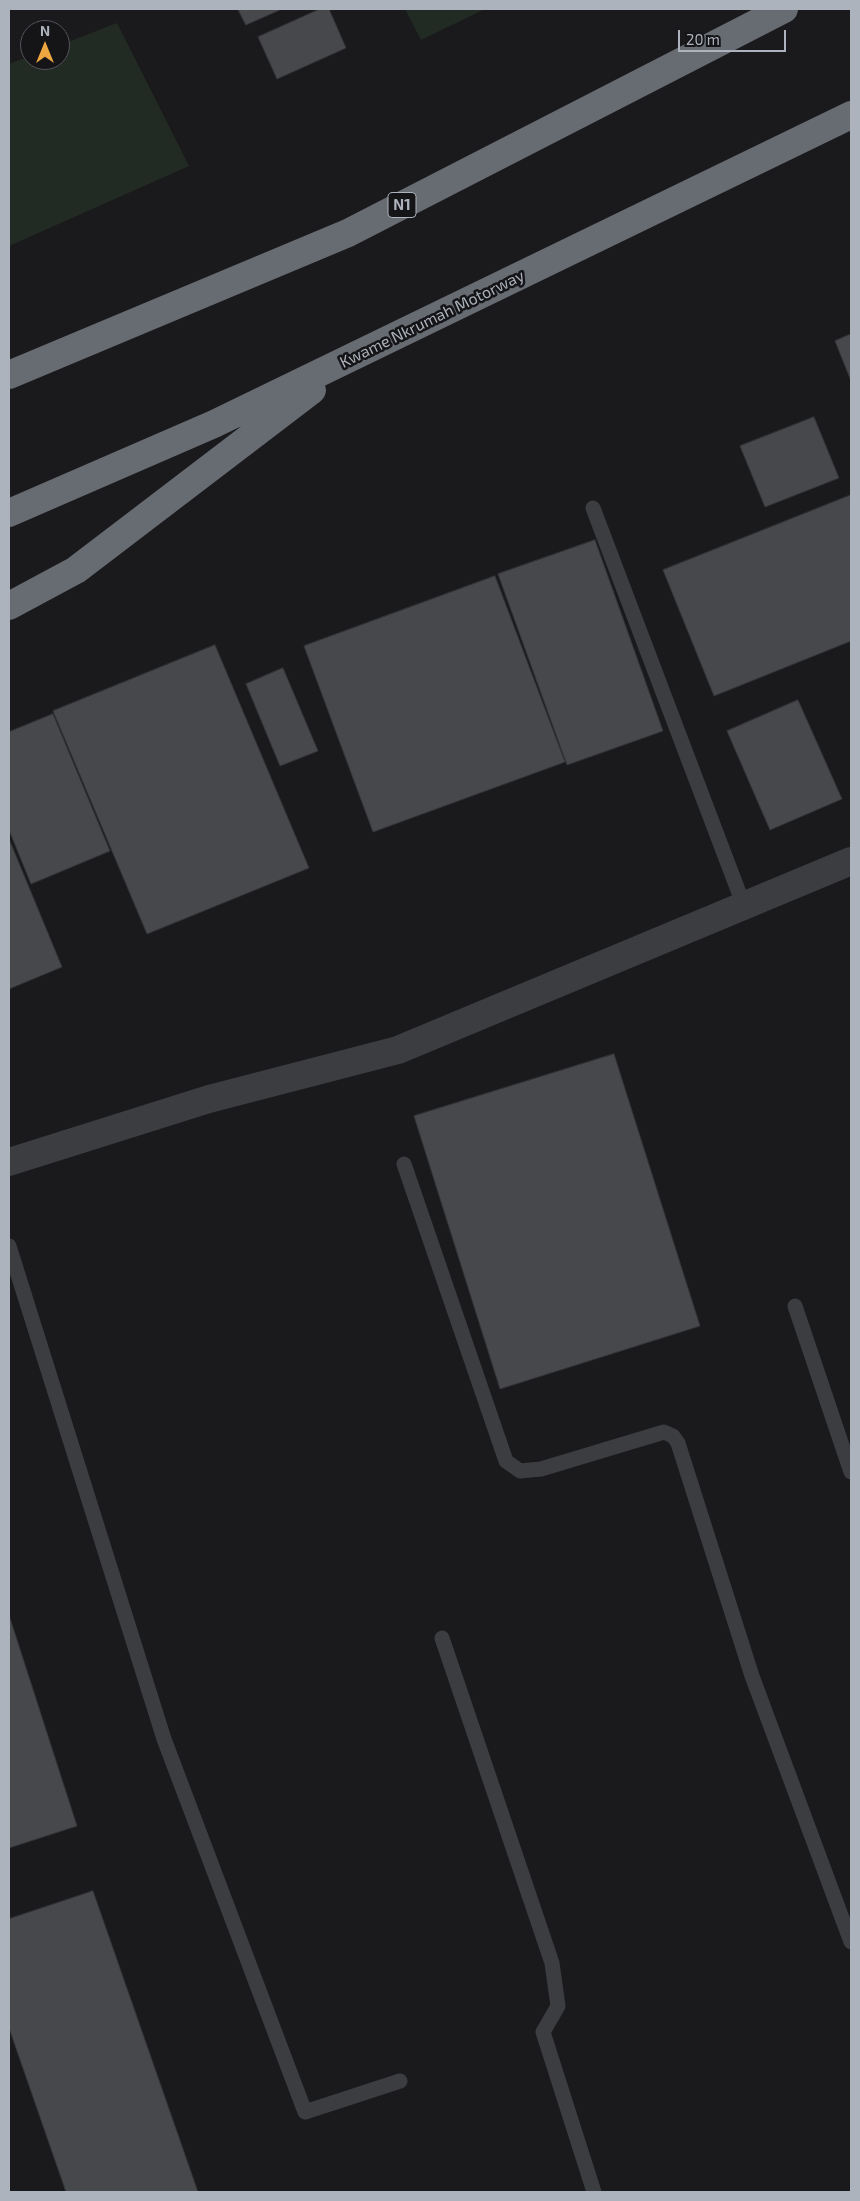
<!DOCTYPE html>
<style>
body{margin:0}
#map{position:relative;width:860px;height:2201px;overflow:hidden;background:#1a1a1c;font-family:"Exo 2",sans-serif}
canvas{display:block}
.frame{position:absolute;inset:0;border:10px solid #adb3bc;pointer-events:none}
.north{position:absolute;left:20px;top:20px;width:50px;height:50px;box-sizing:border-box;background:#151518;border:1px solid #52545a;border-radius:50%;rotate:0deg;font-size:14px;font-weight:700;line-height:20px;text-align:center;color:#adb3bc}
.north::after{content:'';display:block;margin:auto;width:18px;height:22px;background:#eea640;clip-path:polygon(50% 0,100% 100%,50% 72%,0 100%)}
.scale{position:absolute;left:678px;top:30px;width:108px;height:22px;box-sizing:border-box;border:2px solid #adb3bc;border-top:0;padding-left:6px;font-size:15px;line-height:18px;white-space:nowrap;color:#adb3bc;-webkit-text-stroke:4px #151518;paint-order:stroke}
</style>
<div id="map">
<canvas width="860" height="2201"></canvas>
<div class="frame"></div>
<div class="north">N</div>
<div class="scale">20 m</div>
</div>
<script>
const ctx = document.querySelector('canvas').getContext('2d');
ctx.lineJoin = 'round';
function paint(path, color) { ctx.fillStyle = color; ctx.fill(path, 'evenodd'); }
function stroke(path, color, width, dash) { ctx.strokeStyle = color; ctx.lineWidth = width; ctx.lineCap = dash ? 'butt' : 'round'; ctx.setLineDash(dash || []); ctx.stroke(path); }
function drawText(font, color, halo, rows, align = 'center') {
  ctx.font = font + ' "Exo 2",sans-serif'; ctx.lineWidth = 5; ctx.setLineDash([]); ctx.textBaseline = 'middle'; ctx.strokeStyle = halo; ctx.fillStyle = color; for (const [text, x, y, turn = 0] of rows) {
    ctx.save(); ctx.translate(x, y); ctx.rotate((+turn || 0) * Math.PI / 180); ctx.textAlign = isNaN(turn) ? turn : align; if (halo) ctx.strokeText(text, 0, 0); ctx.fillText(text, 0, 0); ctx.restore();
  }
}
const green = new Path2D(`
 M405 9H485L421 40Z
 M117 23 189 166 9 246V64L30 56V60H60V45Z`);
const building = new Path2D(`
 M238 9H282L246 25Z
 M320 9H329L346 48 277 79 258 37Z
 M851 334V381L835 341Z
 M814 417 839 478 765 507 740 446Z
 M851 495V641L714 696 663 570Z
 M595 540 663 731 567 765 498 574Z
 M495 576 565 762 373 832 304 646Z
 M215 645 309 868 147 934 53 711Z
 M283 668 318 751 280 766 246 684Z
 M798 700 842 799 770 830 727 731Z
 M53 714 110 851 31 884 9 830V732Z
 M9 839 62 967 9 989Z
 M614 1054 700 1326 500 1389 414 1116Z
 M9 1615 77 1826 9 1848Z
 M93 1891 198 2192H66L9 2028V1919Z`);
const lane = new Path2D(`
 M593 508 744 906
 M404 1164 506 1461 520 1471 541 1469 664 1432 673 1436 678 1443 752 1676 851 1942
 M9 1246 164 1739 305 2112 400 2081
 M795 1306 851 1472
 M442 1638 552 1963 558 2006 543 2032 594 2192`);
const street = new Path2D(`
 M9 1162 209 1099 398 1050 851 861`);
const highway = new Path2D(`
 M9 375 348 233 784 9
 M9 513 214 424 851 115
 M9 606 76 570 312 390`);
const shields = [
 [402,205,28]
];
const shieldNames = [
 ["N1",402,205]
];
const streetNames = [
 ["Kwame Nkrumah Motorway",432,319,-26]
];
paint(green, '#222b23');
paint(building, '#47484c');
stroke(building, '#343538', 1);
stroke(lane, '#3b3d41', 15);
stroke(street, '#3b3d41', 28);
stroke(highway, '#676b72', 28);
for (const [x, y, w] of shields) { const box = new Path2D(); box.roundRect(x - w / 2, y - 12.5, w, 25, 4); ctx.fillStyle = '#151518'; ctx.fill(box); stroke(box, '#adb3bc', 1); }
drawText('bold 15px', '#adb3bc', null, shieldNames);
drawText('16px', '#adb3bc', '#151518', streetNames);
</script>
